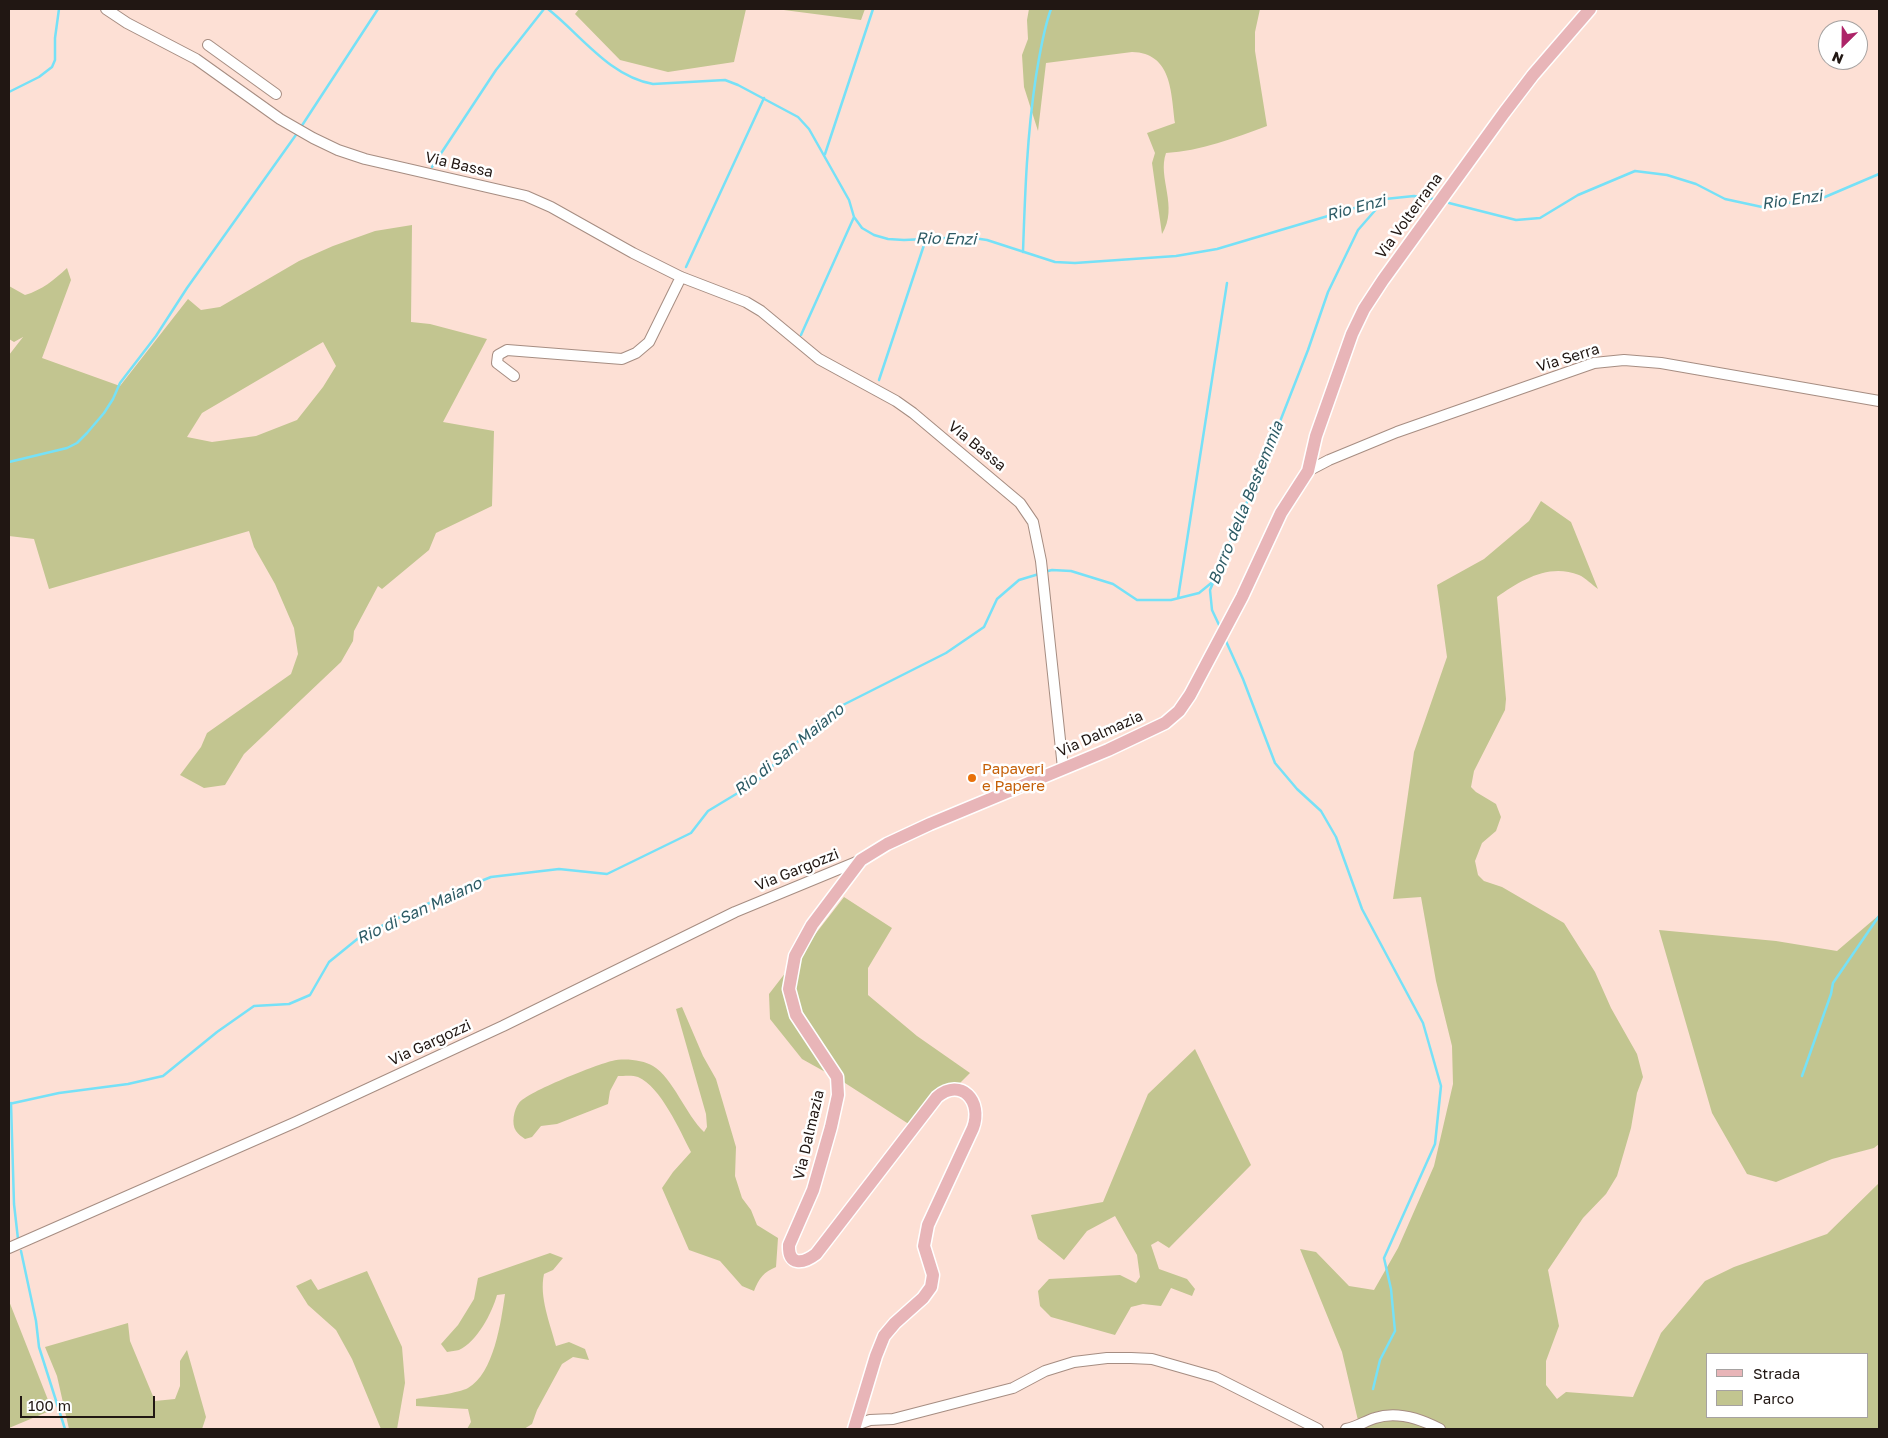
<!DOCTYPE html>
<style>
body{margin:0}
#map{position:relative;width:1888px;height:1438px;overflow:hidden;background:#fde0d5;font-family:"Golos Text",sans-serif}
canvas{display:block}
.frame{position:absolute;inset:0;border:10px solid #211713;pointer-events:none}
.legend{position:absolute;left:1706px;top:1353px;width:162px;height:65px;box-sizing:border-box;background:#fff;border:1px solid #a6a2a1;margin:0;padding:6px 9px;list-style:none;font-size:15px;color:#211713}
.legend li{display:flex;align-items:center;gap:10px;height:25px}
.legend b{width:25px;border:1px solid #a6a2a1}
.north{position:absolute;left:1818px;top:20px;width:50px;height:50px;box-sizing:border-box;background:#fff;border:1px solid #a6a2a1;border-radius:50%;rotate:203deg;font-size:14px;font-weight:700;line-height:20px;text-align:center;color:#211713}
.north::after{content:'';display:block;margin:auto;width:18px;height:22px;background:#ad2468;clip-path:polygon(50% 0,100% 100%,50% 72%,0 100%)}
.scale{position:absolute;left:20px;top:1396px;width:135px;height:22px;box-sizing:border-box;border:2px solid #211713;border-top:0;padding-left:6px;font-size:15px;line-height:18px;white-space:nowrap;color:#211713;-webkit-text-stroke:4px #fff;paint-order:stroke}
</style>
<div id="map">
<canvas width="1888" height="1438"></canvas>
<div class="frame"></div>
<ul class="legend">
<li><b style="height:6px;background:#e8b5b8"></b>Strada</li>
<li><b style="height:14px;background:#c2c590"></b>Parco</li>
</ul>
<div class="north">N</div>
<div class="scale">100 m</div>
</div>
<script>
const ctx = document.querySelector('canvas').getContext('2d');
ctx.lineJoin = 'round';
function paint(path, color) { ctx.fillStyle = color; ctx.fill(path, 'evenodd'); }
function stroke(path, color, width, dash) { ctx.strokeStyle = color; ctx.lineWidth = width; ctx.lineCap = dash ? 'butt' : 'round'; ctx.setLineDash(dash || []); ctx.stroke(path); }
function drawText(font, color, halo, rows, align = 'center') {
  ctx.font = font + ' "Golos Text",sans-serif'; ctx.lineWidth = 5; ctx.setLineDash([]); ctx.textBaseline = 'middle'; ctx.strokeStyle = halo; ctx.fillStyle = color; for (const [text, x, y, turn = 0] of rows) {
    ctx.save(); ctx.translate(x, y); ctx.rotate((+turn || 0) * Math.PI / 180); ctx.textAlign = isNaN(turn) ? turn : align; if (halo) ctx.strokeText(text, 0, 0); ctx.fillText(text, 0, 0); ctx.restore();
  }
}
const green = new Path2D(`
 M579 9H746L734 62 668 72 620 60 575 14Z
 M776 9H865L861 20Z
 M1029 9H1260L1255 32V51L1267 126C1235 138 1200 151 1166 153 1157 178 1179 206 1162 234L1152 163 1155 153 1147 133 1175 123C1171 92 1172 53 1132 52L1046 63 1038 131 1024 87 1022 55 1028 39 1027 20Z
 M412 225 411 322 430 324 487 339 443 422 494 431 492 506 436 533 429 550 382 589 378 586 354 631 353 641 341 662 244 754 225 785 204 788 180 775 201 747 207 733 291 674 298 654 294 628 275 584 254 547 249 531 49 589 34 539 9 536V355L23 337 14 342 9 339V286L25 295C42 290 54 280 67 268L71 280 42 358 120 386 188 299 201 310 220 307 299 261 333 246 375 231ZM323 342 336 366 323 387 297 420 256 436 212 442 187 437 202 413Z
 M1541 501 1571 522 1598 589C1592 585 1586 578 1579 575 1549 563 1521 580 1497 597L1506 699 1505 710 1474 771 1471 787 1476 792 1496 804 1501 817 1496 831 1482 843 1475 861 1478 875 1484 881 1502 887 1564 923 1595 972 1611 1008 1637 1054 1643 1077 1637 1093 1631 1128 1617 1176 1606 1194 1583 1218 1548 1270 1559 1326 1546 1361V1385L1557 1399 1566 1392 1633 1397 1661 1333 1705 1281 1734 1267 1827 1234 1879 1183V1429H1360L1342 1352 1300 1249 1316 1252 1349 1286 1374 1290 1398 1248 1434 1166 1453 1084 1452 1046 1436 981 1421 897 1393 899 1414 752 1447 657 1437 585 1484 559 1529 521ZM1707 1354H1867V1417H1707Z
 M844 897 892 928 868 968V995L917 1036 970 1073 942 1101 918 1130 845 1083 802 1059 770 1019 769 994Z
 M1879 915V1144L1874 1148 1832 1159 1776 1182 1747 1174 1712 1113 1659 930 1776 941 1837 951Z
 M682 1007 703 1056 716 1079 736 1147 735 1176 742 1198 751 1210 757 1225 778 1238 776 1267C764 1272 759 1278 754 1291L742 1286 720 1261 689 1250 662 1188 673 1172 691 1152C680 1131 661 1087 638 1077 633 1075 624 1076 618 1076L610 1091 608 1104 557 1124 541 1126 532 1137 525 1139C522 1137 518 1134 516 1131 511 1124 514 1109 519 1103 527 1092 598 1064 612 1061 624 1058 643 1060 653 1066 673 1078 686 1115 704 1132L707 1127 706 1114 676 1009Z
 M1195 1049 1251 1165 1169 1248 1158 1241 1151 1245 1159 1269 1187 1279 1195 1289 1192 1296 1171 1288 1161 1306 1143 1304 1131 1307 1115 1335 1051 1317 1040 1306 1038 1291 1049 1279 1120 1275 1136 1283 1140 1277 1137 1255 1115 1216 1087 1231 1064 1260 1038 1239 1031 1215 1103 1202 1148 1094Z
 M550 1253 563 1258 553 1270 544 1274C539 1297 550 1323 556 1346L569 1342 585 1349 589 1360 573 1357 562 1364 537 1410 532 1424 524 1429H467L471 1422 468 1409 416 1406V1399C428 1397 459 1393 468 1388 494 1373 501 1322 505 1294L497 1295C492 1313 477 1342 459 1350 456 1351 451 1351 447 1352L441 1344 458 1325 474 1299 478 1278Z
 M367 1271 402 1347 405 1383 397 1429H381L352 1359 336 1330 308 1305 296 1286 311 1279 318 1290Z
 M9 1301 52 1410 9 1428Z
 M128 1323 130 1341 155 1401 175 1399 180 1386V1361L187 1350 206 1417 202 1429H69L57 1376 45 1347Z`);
const stream = new Path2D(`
 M548 9C581 35 609 76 653 84L725 80 738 85 798 117 809 129 849 200 854 217 862 228 874 235 888 239 904 240 967 237 987 240 1055 262 1075 263 1176 256 1217 249 1385 199 1414 196 1434 199
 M9 92 39 77 52 67 55 60V38L59 9
 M301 127 378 9
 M825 154 873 9
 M432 167 496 70 544 9
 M1449 203 1516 220 1540 218 1578 195 1635 171 1667 175 1696 184 1725 199 1762 207 1825 197 1879 174
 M1023 252C1025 193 1027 135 1036 76 1040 53 1043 31 1051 9
 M686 267 764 98
 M801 335 854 217
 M879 380 926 239
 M9 462 67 448 77 443 87 433 104 413 113 399 120 383 156 336 187 288 298 132
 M1044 572 1052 570 1071 571 1113 584 1137 600H1171L1199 593 1215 580
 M1178 598 1227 283
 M1220 627 1212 610 1210 590 1270 447 1308 350 1328 292 1358 230 1385 199
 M1225 639 1243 679 1275 763 1297 789 1321 811 1336 837 1362 909 1423 1023 1441 1086 1435 1144 1384 1258 1391 1289 1395 1331 1380 1360 1373 1389
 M1802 1076 1831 994 1833 983 1879 916
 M11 1103 14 1204 18 1239
 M9 1104 59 1093 128 1084 163 1076 217 1032 254 1006 289 1004 310 995 329 962 361 936 444 896 491 877 559 869 607 874 691 833 708 811 756 782 794 745 835 709 946 653 984 627 997 599 1019 580 1039 574
 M21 1251 36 1321 39 1347 65 1429`);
const minor = new Path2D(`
 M106 9 127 23 196 59 280 119 313 138 338 150 365 159 526 196 551 207 633 253 681 277 746 302 761 311 819 359 896 401 913 413 1020 503 1033 522 1041 561 1063 768
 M208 45 276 94
 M514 376 497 363 498 355 507 350 622 359 636 353 649 342 681 277
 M1308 471 1329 460 1397 432 1594 363 1624 360 1661 363 1879 401
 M9 1248 296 1122 503 1026 735 912 861 860
 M856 1425 870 1420 893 1419 1013 1388 1045 1371 1074 1362 1107 1358H1131L1152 1359 1215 1377 1318 1429
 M1346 1429C1357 1427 1365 1421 1375 1418 1396 1411 1421 1419 1440 1429`);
const major = new Path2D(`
 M854 1429 876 1356 884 1336 895 1323 923 1298 931 1287 933 1275 924 1246 928 1225 973 1128C983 1101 961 1077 937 1097L816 1254C803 1264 788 1266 789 1245L813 1190 831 1127 838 1095 837 1077 796 1015 789 989 795 956 812 925 861 860 887 844 930 824 1108 750 1165 723 1179 711 1190 695 1242 597 1281 513 1308 471 1316 436 1352 334 1364 309 1383 280 1504 113 1533 75 1590 9`);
const markers = [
 [972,778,5,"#e8710a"]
];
const streetNames = [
 ["Via Bassa",459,165,13],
 ["Via Volterrana",1409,216,-54],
 ["Via Serra",1568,358,-17],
 ["Via Bassa",977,446,39],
 ["Via Dalmazia",1100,734,-24],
 ["Via Gargozzi",797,870,-22],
 ["Via Gargozzi",430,1043,-25],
 ["Via Dalmazia",809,1135,-77]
];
const foodNames = [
 ["Papaveri",982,769],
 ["e Papere",982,786]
];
const waterNames = [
 ["Rio Enzi",1792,200,-8],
 ["Rio Enzi",1356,208,-15],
 ["Rio Enzi",946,239,1],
 ["Borro della Bestemmia",1246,503,-68],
 ["Rio di San Maiano",789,750,-39],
 ["Rio di San Maiano",419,911,-25]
];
paint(green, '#c2c590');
stroke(stream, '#76e1f7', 2.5);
stroke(minor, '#a68d82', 12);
stroke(major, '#fff', 15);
stroke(minor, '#fff', 10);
stroke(major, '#e8b5b8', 12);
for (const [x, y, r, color] of markers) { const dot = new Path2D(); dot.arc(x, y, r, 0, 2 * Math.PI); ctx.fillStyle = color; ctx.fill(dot); stroke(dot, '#fff', 2); }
drawText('15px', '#211713', '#fff', streetNames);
drawText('15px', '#c56008', '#fff', foodNames, 'left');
drawText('italic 16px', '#2d5b65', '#fff', waterNames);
</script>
